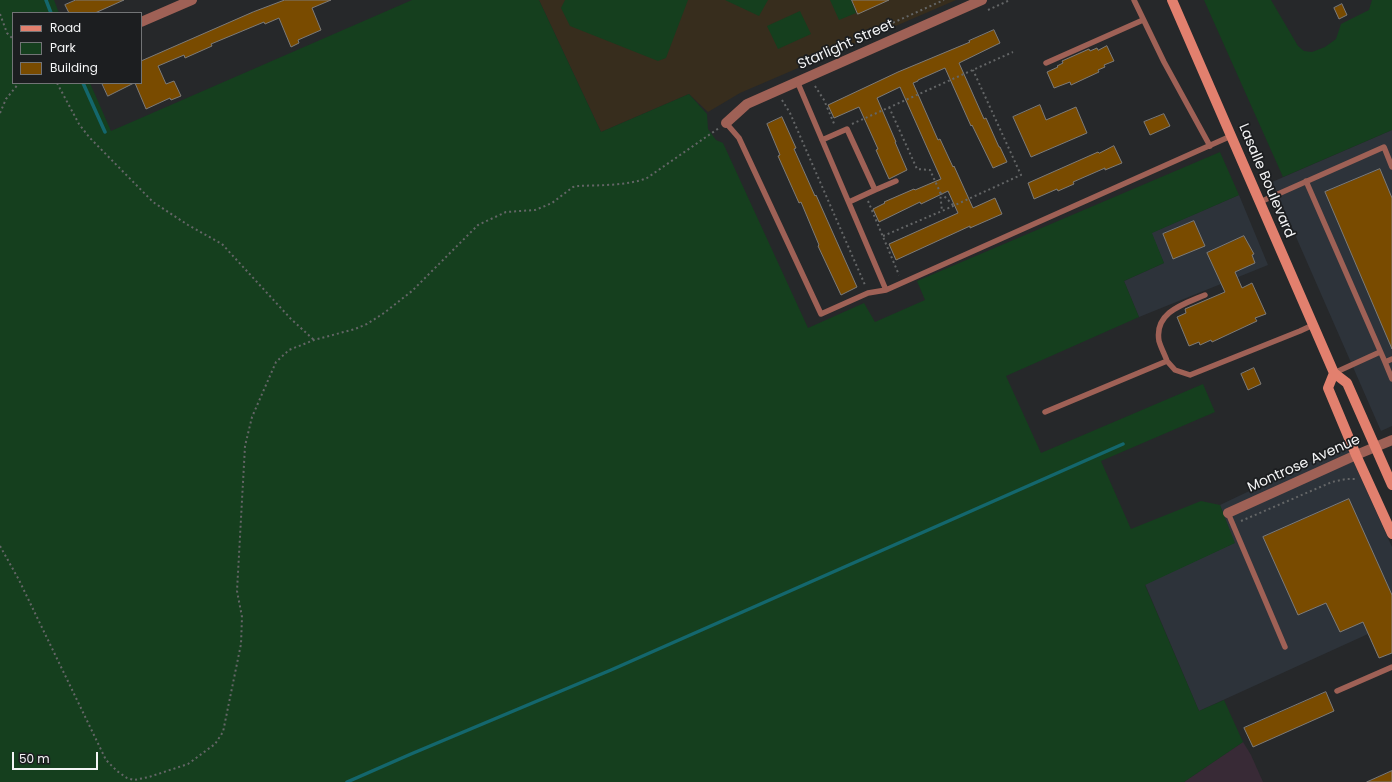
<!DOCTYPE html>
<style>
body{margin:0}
#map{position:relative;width:1392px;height:782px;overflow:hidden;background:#26282a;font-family:Poppins,sans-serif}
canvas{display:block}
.legend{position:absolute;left:12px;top:12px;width:130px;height:72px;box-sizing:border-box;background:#1c1e20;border:1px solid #727476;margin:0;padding:5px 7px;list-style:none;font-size:12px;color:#f4f5f6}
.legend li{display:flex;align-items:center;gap:8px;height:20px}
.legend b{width:20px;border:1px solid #727476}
.scale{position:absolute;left:12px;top:752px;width:86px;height:18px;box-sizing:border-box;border:2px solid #f4f5f6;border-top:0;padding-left:5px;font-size:12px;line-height:14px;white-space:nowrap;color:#f4f5f6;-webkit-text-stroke:3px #1c1e20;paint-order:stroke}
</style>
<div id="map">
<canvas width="1392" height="782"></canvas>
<ul class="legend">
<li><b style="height:5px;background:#e2806e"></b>Road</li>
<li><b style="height:11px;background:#153f1e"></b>Park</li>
<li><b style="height:11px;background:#794b00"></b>Building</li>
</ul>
<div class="scale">50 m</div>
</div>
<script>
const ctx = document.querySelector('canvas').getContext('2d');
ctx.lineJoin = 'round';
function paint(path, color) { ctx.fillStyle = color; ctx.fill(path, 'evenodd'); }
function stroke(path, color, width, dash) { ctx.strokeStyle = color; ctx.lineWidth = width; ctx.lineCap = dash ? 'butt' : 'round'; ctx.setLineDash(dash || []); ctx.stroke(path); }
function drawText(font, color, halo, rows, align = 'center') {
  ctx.font = font + ' Poppins,sans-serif'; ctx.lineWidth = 3.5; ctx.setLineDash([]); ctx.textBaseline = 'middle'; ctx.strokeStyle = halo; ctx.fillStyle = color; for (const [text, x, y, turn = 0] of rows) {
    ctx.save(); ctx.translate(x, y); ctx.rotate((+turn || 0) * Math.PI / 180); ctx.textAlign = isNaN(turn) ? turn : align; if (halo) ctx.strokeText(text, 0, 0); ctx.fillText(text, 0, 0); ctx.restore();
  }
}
const built = new Path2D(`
 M1392 130V426L1381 431 1272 182Z
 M1239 195 1268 265 1139 317 1124 281 1164 263 1151 233Z
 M1346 445 1392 547V623L1199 711 1145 584 1234 543 1220 505Z`);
const industrial = new Path2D(`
 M1243 742 1251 755 1263 782H1184Z`);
const education = new Path2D(`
 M539 0H956L740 93 708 112 689 94 601 132Z`);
const green = new Path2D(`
 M0 0H54L59 13H13V83H90L111 131 412 0H539L601 132 689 94 707 114 708 129 716 140 723 143 808 328 864 303 875 322 925 300 917 281 1220 152 1239 195 1152 233 1164 263 1124 281 1139 317 1006 376 1041 453 1203 384 1215 412 1101 461 1131 529 1201 501 1220 505 1235 543 1145 585 1199 711 1224 700 1243 742 1184 782H0Z
 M565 0H688L666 58 658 61 570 26 561 8Z
 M725 0H768L759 16Z
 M830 0H851L856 13 839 20Z
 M1204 0H1271L1298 46 1304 51 1312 52 1325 47 1336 39 1341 24 1369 10 1372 0H1392V130L1283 177Z
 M800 11 811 34 778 49 767 26Z`);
const stream = new Path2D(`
 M46 0 51 13
 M83 83 105 132
 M347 782 411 754 611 670 1123 444`);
const building = new Path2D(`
 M76 0H124L95 13H69L65 5Z
 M285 0H331L312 8 321 30 298 40 299 43 291 47 279 18 265 24 264 22 211 44 212 46 185 58 184 55 158 66 166 84 174 81 181 96 171 100 170 98 146 109 135 83H141V61L253 12Z
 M852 0H889L858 14Z
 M1342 4 1347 15 1339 19 1334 8Z
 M994 30 1000 43 959 63 984 119 986 118 999 147H1000L1007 162 993 168 972 125 971 126 945 68 918 80V81L913 83 938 140 940 139 953 167 954 166 973 208 995 198 1002 214 970 228V226L896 260 889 244 958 213 948 191 921 204 920 202 879 222 873 209 885 203 884 202 914 189 915 190 941 179 900 87 877 98 896 142H895L907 170 889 179 876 150 878 149 859 107 834 118 828 105 898 72 970 42 969 41Z
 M1107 46 1114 61 1104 65 1105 67 1098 70 1099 72 1071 85 1070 82 1054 88 1047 72 1058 67 1057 66 1063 63 1062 61 1089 49 1090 51 1097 48 1098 50Z
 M102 83H134L108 96Z
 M1040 105 1046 120 1076 107 1087 133 1031 157 1013 117Z
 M1164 114 1170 126 1150 135 1144 122Z
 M782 117 796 148 794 149 815 196 816 195 857 287 841 295 818 246 819 245 801 202 799 203 778 156 780 155 767 124Z
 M1114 146 1122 163 1105 170V168L1073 182 1074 184 1058 191 1057 189 1034 199 1028 183 1098 152 1099 153Z
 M1380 169 1392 198V349L1325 192Z
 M1194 221 1205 246 1173 259 1163 234Z
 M1244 236 1254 254 1252 255 1255 263 1235 272 1242 288 1252 283 1266 314 1255 318 1257 321 1212 342 1211 340 1200 345 1199 342 1189 346 1177 317 1186 313 1185 309 1225 292 1207 253Z
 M1254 368 1261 384 1248 390 1241 374Z
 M1349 499 1392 595V653L1379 658 1363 622 1340 632 1326 603 1298 615 1263 537Z
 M1326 692 1334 711 1253 747 1244 728Z
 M1392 771V782H1367Z`);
const path = new Path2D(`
 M988 10 1010 0
 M0 14 7 33 13 39
 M861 37 944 0
 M57 83 79 124 89 137 153 202 188 225 222 244 291 319 314 340
 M815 86 824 100 835 126
 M782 100 790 113 865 285
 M889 107 917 169 930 170 940 192 942 211
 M0 113 6 99 19 83
 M852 124 1013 52
 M941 193 954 206
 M868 201 899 275
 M883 236 942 211 1021 175 973 70
 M1241 521 1332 482 1346 479H1356
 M0 546 19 580 106 760 117 771 127 778 134 780 149 777 188 764 215 744 223 732 241 644 242 617 237 591 245 446 252 417 276 362 289 350 314 340 355 329 367 324 384 313 412 291 478 225 506 212 535 210 545 206 552 203 573 187 578 186C599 185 627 186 647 178L719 128`);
const service = new Path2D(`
 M1134 0 1164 62 1210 146
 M1046 63 1143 20
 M797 81 886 290 1231 136
 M726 123 739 138 821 314 868 293 886 290
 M822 140 847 129 875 190 849 202
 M1306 181 1385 362 1392 359
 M875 190 896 181
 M1260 202 1384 147 1392 167
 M1167 361C1165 355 1161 348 1159 341 1154 312 1184 304 1205 295
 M1385 362 1392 379
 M1334 373 1380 352
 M1045 412 1167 361 1175 370 1190 375 1300 331 1313 325
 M1228 513 1285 647
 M1337 691 1392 667`);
const minor = new Path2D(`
 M141 22 192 0
 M726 123 747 104 982 0
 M1228 513 1356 455`);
const tertiary = new Path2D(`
 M1356 455 1392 440`);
const secondary = new Path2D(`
 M1172 0 1334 373 1347 383 1392 485
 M1334 373 1328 388 1356 455 1392 534`);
const streetNames = [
 ["Starlight Street",846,45,-24],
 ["Lasalle Boulevard",1266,181,67],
 ["Montrose Avenue",1304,464,-24]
];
paint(built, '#2d333a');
paint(industrial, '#382a36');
paint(education, '#372d1d');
paint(green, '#153f1e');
stroke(stream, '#14676d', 3.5);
paint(building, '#794b00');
stroke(building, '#7d7b79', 1);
stroke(path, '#646667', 2, [2, 3]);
stroke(service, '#9f6156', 5.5);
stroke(minor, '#9f6156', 10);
stroke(tertiary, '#9f6156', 10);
stroke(secondary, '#e2806e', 10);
drawText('14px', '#f4f5f6', '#1c1e20', streetNames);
</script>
